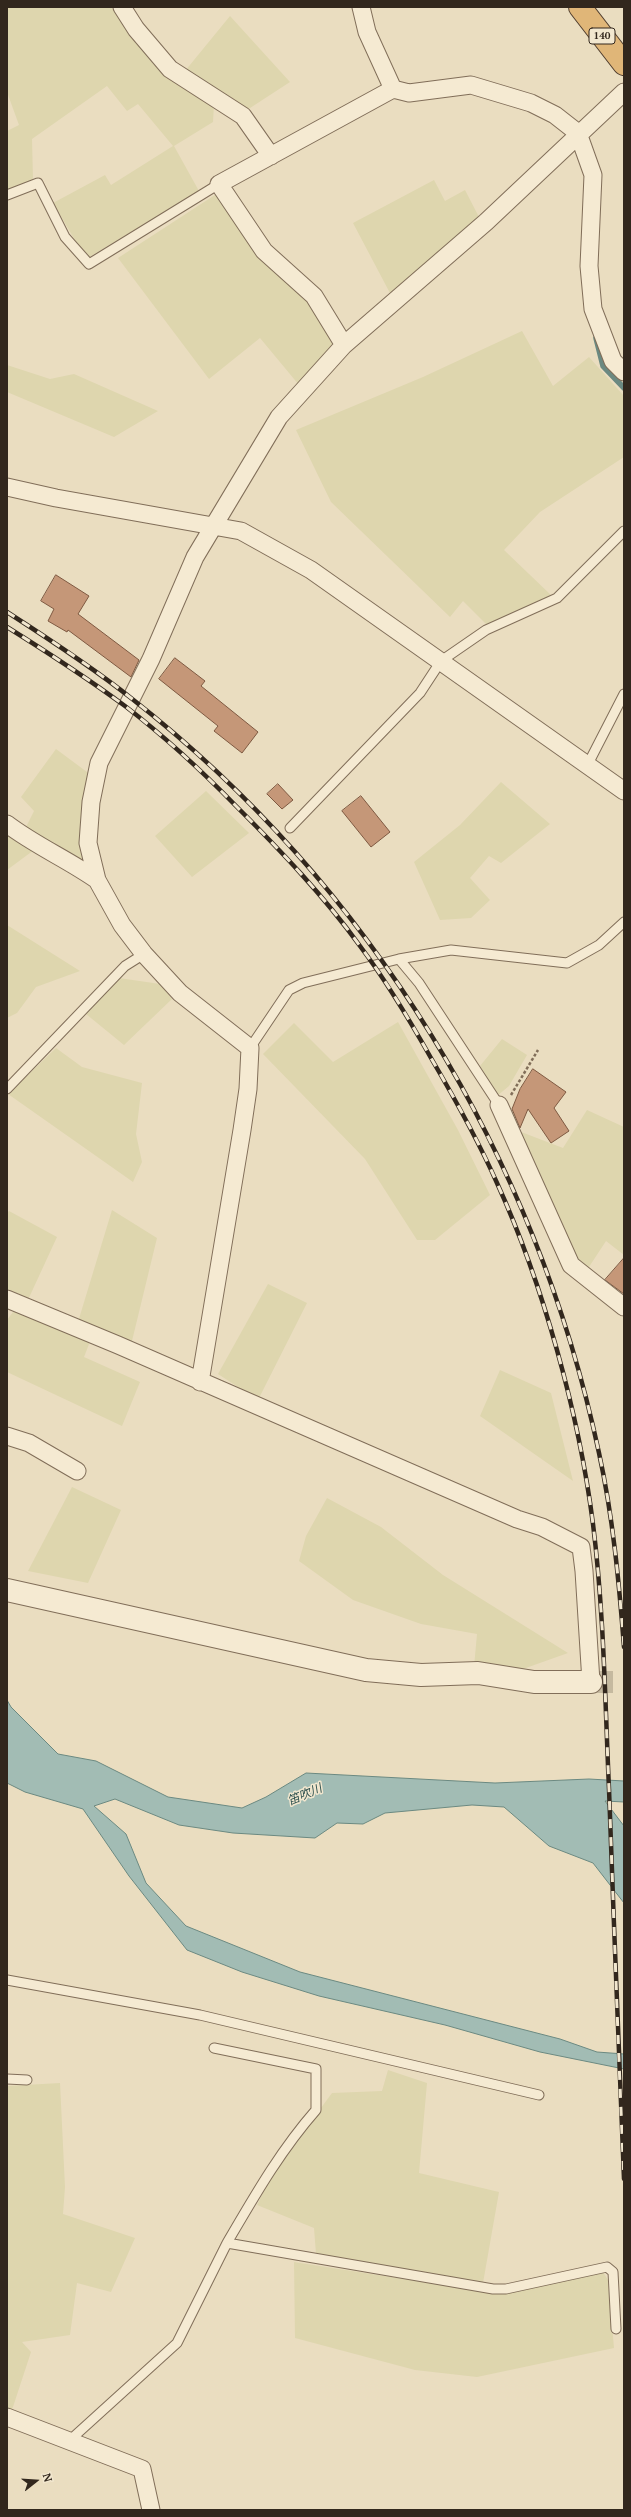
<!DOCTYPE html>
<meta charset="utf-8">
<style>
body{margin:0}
#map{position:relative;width:631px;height:2517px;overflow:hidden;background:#eaddc0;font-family:"PT Serif",serif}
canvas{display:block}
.frame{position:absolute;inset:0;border:8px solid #32271d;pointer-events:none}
.north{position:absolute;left:16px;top:2461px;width:40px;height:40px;-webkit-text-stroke:3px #f2e7cf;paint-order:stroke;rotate:73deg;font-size:11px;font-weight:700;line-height:16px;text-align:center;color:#32271d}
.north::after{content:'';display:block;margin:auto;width:14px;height:18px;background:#32271d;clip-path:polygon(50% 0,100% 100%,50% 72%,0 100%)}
</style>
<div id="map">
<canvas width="631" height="2517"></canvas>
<div class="frame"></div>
<div class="north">N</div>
</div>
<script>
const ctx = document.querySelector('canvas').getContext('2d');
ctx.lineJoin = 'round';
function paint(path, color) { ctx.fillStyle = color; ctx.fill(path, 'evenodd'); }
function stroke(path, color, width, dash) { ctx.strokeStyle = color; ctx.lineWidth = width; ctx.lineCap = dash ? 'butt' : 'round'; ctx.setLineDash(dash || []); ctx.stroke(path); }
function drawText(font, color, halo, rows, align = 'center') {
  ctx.font = font + ' "PT Serif","Noto Sans JP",serif'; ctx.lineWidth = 3; ctx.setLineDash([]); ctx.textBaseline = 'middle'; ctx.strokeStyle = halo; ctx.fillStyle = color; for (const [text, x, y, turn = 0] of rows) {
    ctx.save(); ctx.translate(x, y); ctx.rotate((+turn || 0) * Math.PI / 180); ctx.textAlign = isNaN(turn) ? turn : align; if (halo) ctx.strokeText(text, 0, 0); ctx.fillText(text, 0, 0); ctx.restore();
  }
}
const farmland = new Path2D(`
 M7 7H114L214 104 213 122 174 146 199 191 86 259 53 203 105 175 111 185 173 146 138 104 127 111 107 86 32 139 33 180 7 190V131L19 125 7 92Z
 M230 16 290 82 247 110 185 71Z
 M434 180 445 201 465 190 480 219 391 295 353 223Z
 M221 191 317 308 338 345 299 385 260 338 209 379 118 258Z
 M522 331 553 386 589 357 624 396V457L540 512 504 550 552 596 487 625 463 601 450 617 331 502 296 430 423 377Z
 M7 365 50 379 74 374 158 411 114 437 7 392Z
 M56 749 91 775 86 858 82 864 25 829 34 811 21 797Z
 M501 782 550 824 501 863 489 856 470 878 490 900 471 918 440 920 414 862 460 825Z
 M206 791 249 833 192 877 155 836Z
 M7 828 34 850 7 870Z
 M7 925 80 971 36 987 17 1013 7 1018Z
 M119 978 160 984 172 999 124 1045 86 1014Z
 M398 1022 458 1130 490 1195 435 1240H417L365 1159 263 1054 294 1023 333 1062Z
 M502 1039 527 1055 509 1086 497 1096 480 1066Z
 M56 1048 82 1067 142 1083 136 1134 142 1162 133 1182 8 1094Z
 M587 1110 624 1127V1255L606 1241 587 1270 576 1262 516 1130 563 1148Z
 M112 1210 157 1238 131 1345 78 1322Z
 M9 1211 57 1237 27 1302 7 1291V1213Z
 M268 1284 307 1303 258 1400 218 1374Z
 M16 1308 91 1339 84 1357 140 1382 122 1426 7 1372V1320Z
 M500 1370 551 1393 573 1481 480 1416Z
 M72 1487 121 1510 88 1583 28 1571Z
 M327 1498 381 1527 443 1575 568 1653 523 1669 474 1667 477 1634 421 1624 353 1600 299 1561 306 1536Z
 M388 2070 427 2083 419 2173 499 2192 483 2283 316 2254 314 2228 257 2205 272 2174 332 2093 382 2091Z
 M60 2083 65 2187 63 2214 135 2238 111 2292 77 2283 70 2335 22 2342 31 2352 11 2413H7V2086Z
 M294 2262 494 2293 603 2272 608 2280 614 2348 477 2377 415 2370 295 2338Z`);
const water = new Path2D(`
 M7 1700 11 1707 58 1754 96 1761 168 1797 242 1808 266 1797 306 1773 495 1783 589 1779 624 1781V1802L605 1801 624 1826V1903L593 1863 549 1846 504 1807 472 1805 385 1813 363 1824 337 1823 315 1838 233 1833 179 1825 115 1799 94 1806 126 1834 146 1883 186 1926 300 1972 560 2039 597 2052 624 2054V2069L540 2052 445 2025 319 1996 242 1972 187 1950 129 1876 83 1809 25 1792 7 1783Z`);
const stream = new Path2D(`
 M596 338 603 366 624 388`);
const building = new Path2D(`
 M56 575 89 596 78 614 139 660 131 677 68 630 67 632 48 621 54 609 41 601Z
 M175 658 205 681 201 686 258 732 242 753 214 731 218 726 159 679Z
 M278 784 293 800 282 809 267 794Z
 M361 796 390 832 371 847 342 811Z
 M533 1069 566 1092 554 1108 569 1131 551 1143 528 1109 520 1128 512 1109 520 1089Z
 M624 1258V1294L605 1280Z`);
const tertiaryTunnel = new Path2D(`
 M591 1682H624`);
const path = new Path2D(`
 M511 1095 538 1050`);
const service = new Path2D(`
 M7 195 38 183 65 237 89 264 219 184
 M588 764 624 694
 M290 828 420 693 441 661 486 630 557 598 624 531
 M399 959 419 983 499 1105
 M250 1048 289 990 303 983 399 959 451 950 567 963 599 945 624 922
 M7 1089 125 966 144 954
 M7 1980 200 2015 539 2095
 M214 2048 316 2069V2110C280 2151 254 2197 227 2243
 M7 2079 27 2080
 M69 2441 177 2343 227 2243 493 2289H506L607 2267 613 2272 616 2329`);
const minor = new Path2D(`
 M122 7 136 29 170 69 243 116 271 156
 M361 7 367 32 393 89
 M344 345 314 296 264 251 219 184 393 89 409 93 471 85 531 103 555 115 578 133 593 175 589 266 593 309 613 361 624 372
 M7 487 56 498 241 531 311 570 624 791
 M7 824C36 846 67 859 97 880
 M499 1105 571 1265 624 1307
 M7 1299 118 1345 517 1519 542 1527 581 1547 584 1571 591 1682
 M200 1382 242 1130 248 1089 250 1048 180 993 144 954 122 925 97 880 88 843 91 802 99 763 151 659 195 557 279 417 344 345 486 222 624 92
 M7 1436 29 1443 77 1471
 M7 2417 142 2469 151 2510`);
const tertiary = new Path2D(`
 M7 1590 366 1670 421 1675 478 1673 534 1682H591`);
const trunk = new Path2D(`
 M580 7 624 64`);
const rail = new Path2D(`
 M7 612C49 639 92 667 131 698 370 885 536 1157 599 1453 613 1517 619 1582 624 1647
 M7 627C47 652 87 678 125 706 164 736 202 771 237 807 280 850 324 896 360 946 387 982 409 1019 431 1058 455 1099 478 1140 497 1183 543 1284 579 1414 593 1524 604 1612 605 1701 609 1789 614 1919 618 2049 624 2179`);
const shields = [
 [602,36,26]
];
const shieldNames = [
 ["140",602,36]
];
const waterNames = [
 ["笛吹川",305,1795,-23]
];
paint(farmland, '#ded6ae');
paint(water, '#a2bcb4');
stroke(water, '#6b8981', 1);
stroke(stream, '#6b8981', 5.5);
paint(building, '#c59778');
stroke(building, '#7e5941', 1);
stroke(tertiaryTunnel, '#c5b99f', 22, [22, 11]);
stroke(service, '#816e59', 11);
stroke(minor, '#816e59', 19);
stroke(tertiary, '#816e59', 24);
stroke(trunk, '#4f3d2e', 24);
stroke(path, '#816e59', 2.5, [3, 2]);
stroke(service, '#f5ead2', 9);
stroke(minor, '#f5ead2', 17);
stroke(tertiary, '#f5ead2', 22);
stroke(trunk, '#e0b678', 22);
stroke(rail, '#32271d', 4.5);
stroke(rail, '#f2e7cf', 3, [9]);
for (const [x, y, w] of shields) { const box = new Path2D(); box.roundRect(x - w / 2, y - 8, w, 16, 3); ctx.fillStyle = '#f2e7cf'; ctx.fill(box); stroke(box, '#32271d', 1); }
drawText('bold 10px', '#32271d', null, shieldNames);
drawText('italic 12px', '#2d504e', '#f2e7cf', waterNames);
</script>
